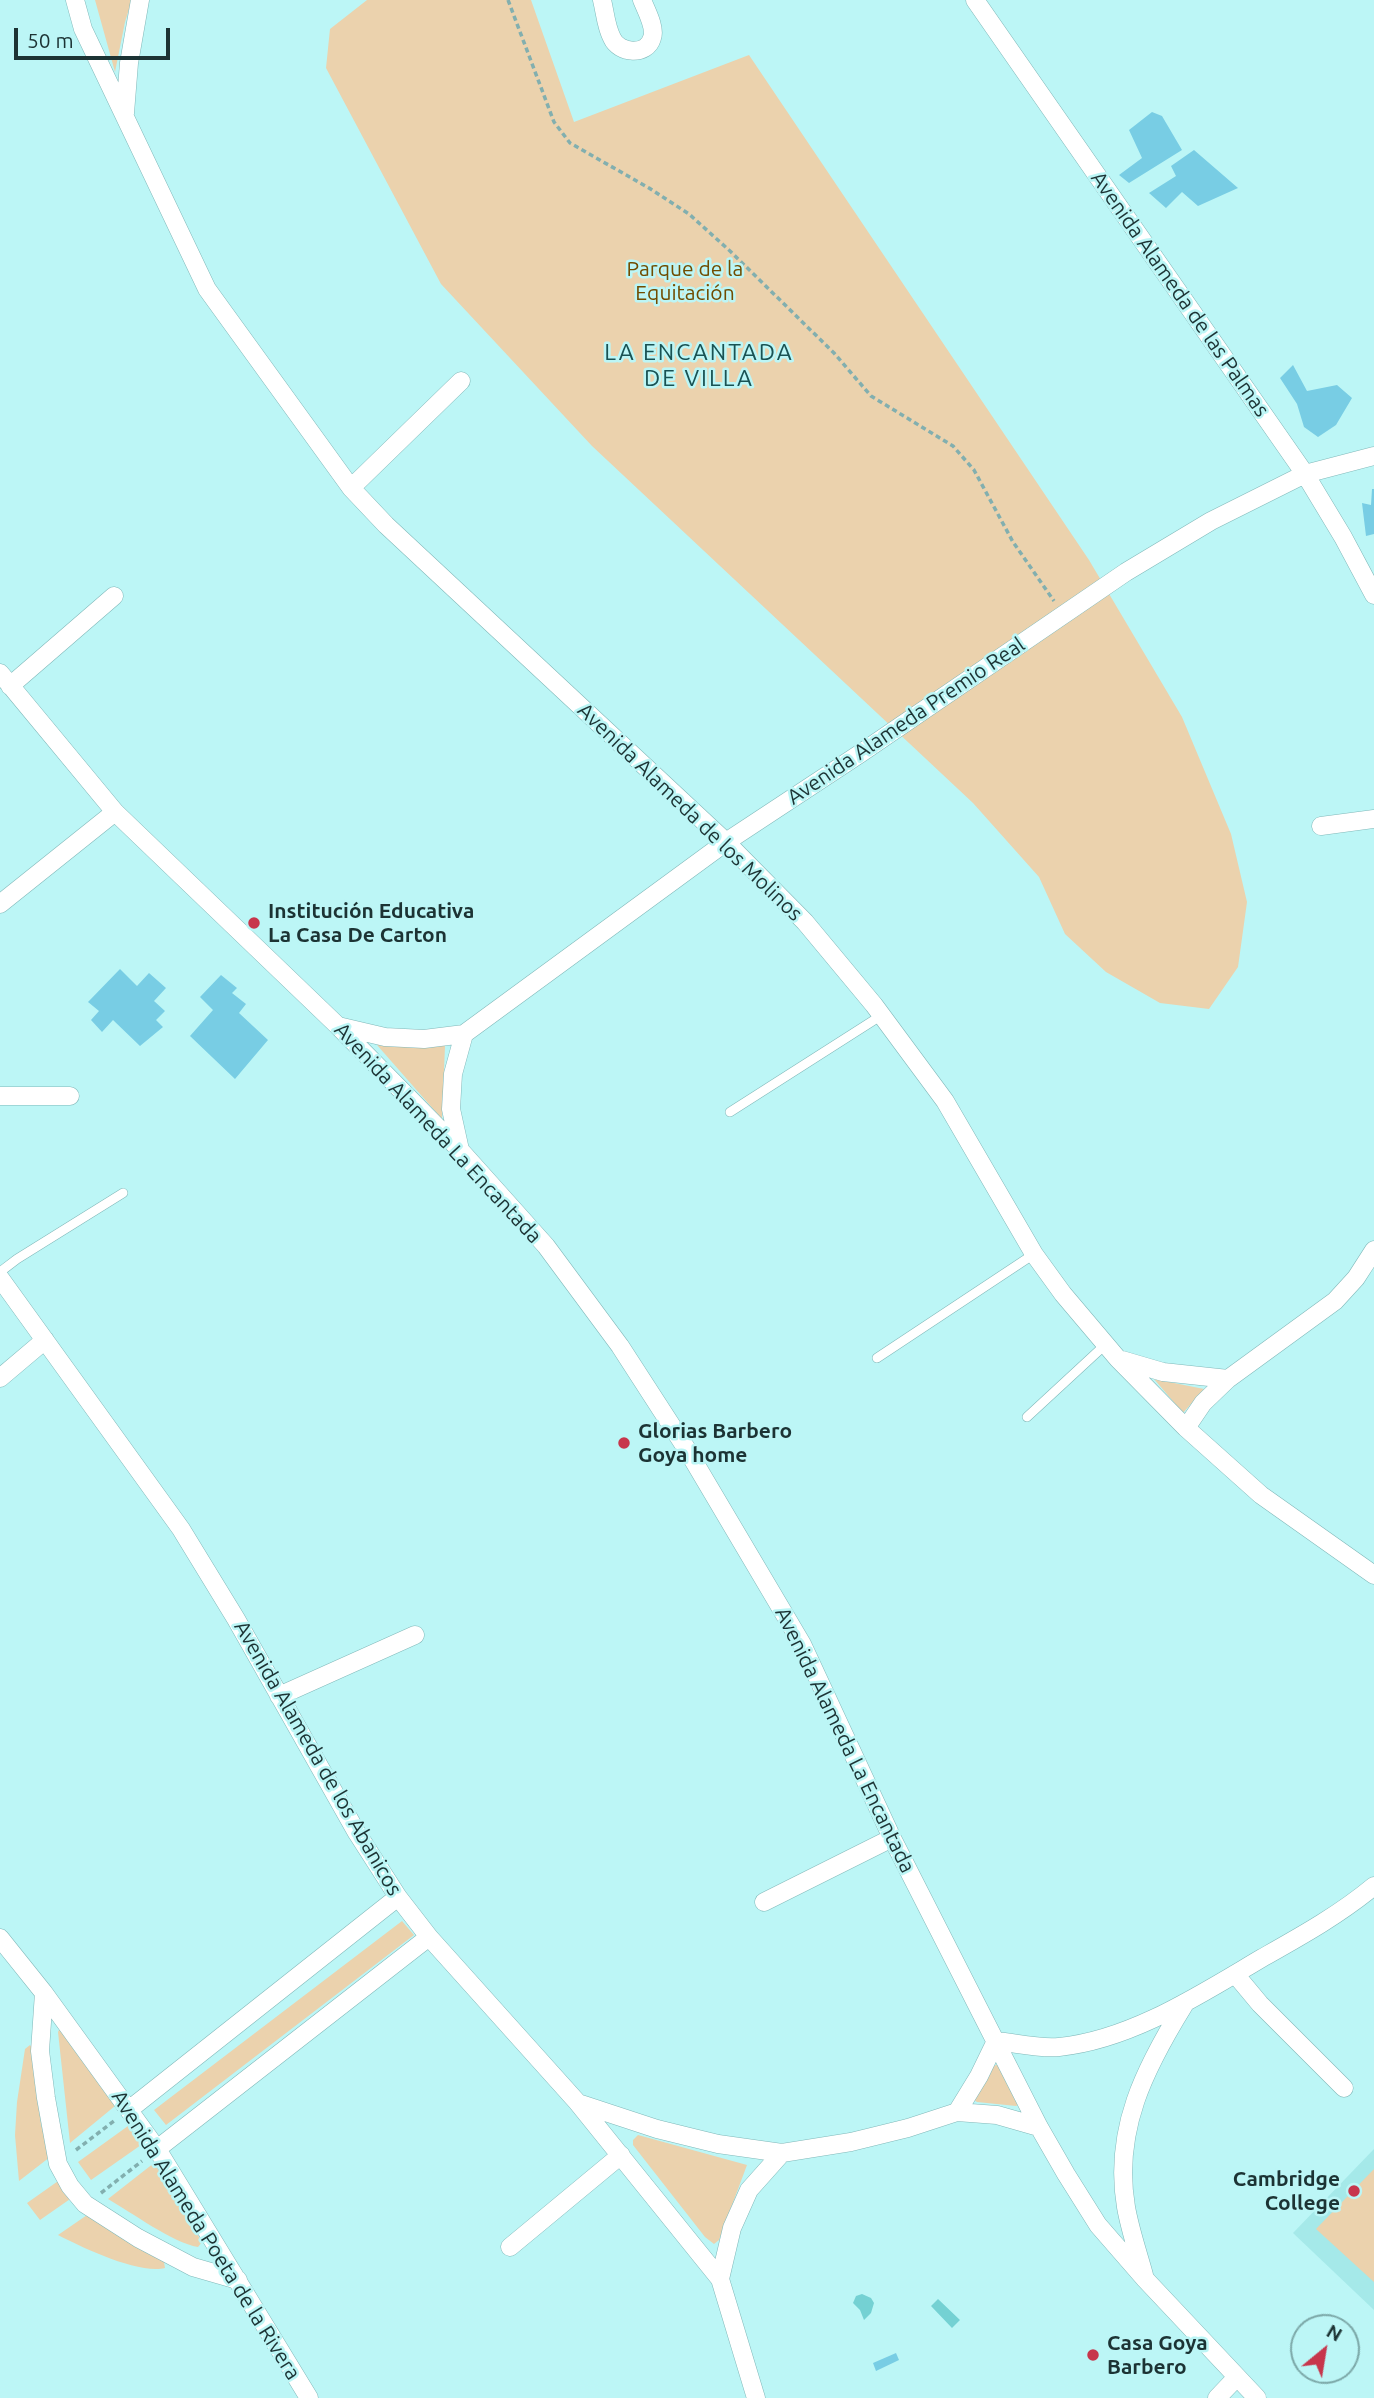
<!DOCTYPE html>
<meta charset="utf-8">
<style>
body{margin:0}
#map{position:relative;width:1374px;height:2398px;overflow:hidden;background:#bcf6f6;font-family:Ubuntu,sans-serif}
canvas{display:block}
.north{position:absolute;left:1290px;top:2314px;width:70px;height:70px;box-sizing:border-box;background:#bcf6f6;border:2px solid #7ca8a8;border-radius:50%;rotate:30deg;font-size:19px;font-weight:700;line-height:28px;text-align:center;color:#1c3334}
.north::after{content:'';display:block;margin:auto;width:24px;height:32px;background:#c7364c;clip-path:polygon(50% 0,100% 100%,50% 72%,0 100%)}
.scale{position:absolute;left:14px;top:28px;width:156px;height:32px;box-sizing:border-box;border:4px solid #1c3334;border-top:0;padding-left:9px;font-size:21px;line-height:24px;white-space:nowrap;color:#1c3334;-webkit-text-stroke:5px #bcf6f6;paint-order:stroke}
</style>
<div id="map">
<canvas width="1374" height="2398"></canvas>
<div class="north">N</div>
<div class="scale">50 m</div>
</div>
<script>
const ctx = document.querySelector('canvas').getContext('2d');
ctx.lineJoin = 'round';
function paint(path, color) { ctx.fillStyle = color; ctx.fill(path, 'evenodd'); }
function stroke(path, color, width, dash) { ctx.strokeStyle = color; ctx.lineWidth = width; ctx.lineCap = dash ? 'butt' : 'round'; ctx.setLineDash(dash || []); ctx.stroke(path); }
function drawText(font, color, halo, rows, align = 'center') {
  ctx.font = font + ' Ubuntu,sans-serif'; ctx.lineWidth = 5; ctx.setLineDash([]); ctx.textBaseline = 'middle'; ctx.strokeStyle = halo; ctx.fillStyle = color; for (const [text, x, y, turn = 0] of rows) {
    ctx.save(); ctx.translate(x, y); ctx.rotate((+turn || 0) * Math.PI / 180); ctx.textAlign = isNaN(turn) ? turn : align; if (halo) ctx.strokeText(text, 0, 0); ctx.fillText(text, 0, 0); ctx.restore();
  }
}
const built = new Path2D(`
 M1374 2149V2310L1293 2233Z`);
const green = new Path2D(`
 M95 0H132L125 22 115 72Z
 M367 0H531L574 122 749 55 1089 560 1182 717 1231 834 1247 902 1238 967 1209 1009 1160 1003 1106 972 1065 934 1039 877 973 803 592 446 441 284 326 68 330 29Z
 M377 1045 445 1046 442 1119Z
 M1154 1379 1204 1389 1183 1413Z
 M402 1921 414 1935 166 2125 154 2110Z
 M60 2028 115 2106 70 2143 58 2032Z
 M30 2045 32 2048 41 2124 50 2157 19 2181 15 2135 17 2102 25 2049Z
 M1000 2063 1019 2104 1016 2106 977 2102 974 2100V2095L994 2066Z
 M128 2126 141 2145 91 2180 78 2162Z
 M638 2135 747 2165 719 2240 714 2244 705 2237 633 2145V2140Z
 M154 2163 202 2242 198 2247C173 2243 131 2212 108 2199Z
 M1374 2169V2282L1316 2229Z
 M61 2179 73 2197 40 2220 27 2203Z
 M90 2213 130 2243 164 2262 165 2268C140 2275 81 2247 58 2235Z`);
const water = new Path2D(`
 M862 2294 871 2298 874 2303 871 2313 864 2320 860 2310 853 2303 856 2296Z
 M938 2299 960 2320 952 2328 931 2306Z`);
const building = new Path2D(`
 M1152 112 1162 116 1182 150 1129 183 1119 175 1142 158 1129 130Z
 M1194 150 1238 188 1198 206 1182 192 1166 208 1149 193 1176 176 1171 166Z
 M1293 365 1307 391 1337 385 1352 398 1336 425 1318 437 1304 427 1297 404 1280 378Z
 M1372 489H1374V534L1366 536 1362 503 1371 505Z
 M120 969 137 986 149 973 166 988 154 1001 165 1011 156 1020 163 1027 140 1046 113 1020 102 1032 91 1020 99 1011 88 1002Z
 M221 975 237 988 232 993 246 1004 239 1013 268 1040 235 1079 190 1036 213 1010 200 997Z
 M896 2353 899 2360 876 2371 873 2363Z`);
const path = new Path2D(`
 M508 0 554 122 570 143 649 188 689 214 730 251 834 353 871 396 953 446 974 470 1013 542 1054 601
 M76 2150 114 2121
 M101 2193 142 2161`);
const service = new Path2D(`
 M730 1112 882 1015
 M0 1272 17 1259 123 1193
 M877 1358 1034 1254
 M1027 1417 1106 1344`);
const minor = new Path2D(`
 M75 0 83 29 207 289 351 488 386 525 726 842 805 922 874 1005 945 1101 1034 1254 1063 1294 1118 1359 1186 1428 1261 1495 1374 1575
 M602 0C605 12 606 27 612 38 619 54 647 56 652 38 656 28 646 10 642 0
 M975 0 1305 474 1343 537 1374 595
 M125 113 129 63 140 0
 M351 488 461 381
 M0 673 115 812 338 1026 460 1150 546 1246 620 1346 686 1448 802 1644 892 1838 1039 2127 1066 2174 1098 2225 1145 2279 1257 2398
 M10 686 114 596
 M1321 826 1374 819
 M0 904 115 812
 M338 1026 385 1037 424 1039 464 1034 726 842 861 753 1126 572 1211 521 1305 474 1374 456
 M0 1096H70
 M460 1150 451 1109 453 1074 464 1034
 M0 1278 181 1529 236 1619 357 1833 398 1897 429 1937 578 2103 720 2279 756 2398
 M1122 1360 1163 1372 1228 1379
 M0 1378 45 1340
 M1186 1428 1203 1403 1228 1379 1335 1301 1356 1278 1374 1250
 M279 1696 415 1635
 M764 1902 892 1838
 M0 1938 44 1993 157 2149 309 2398
 M1235 1974 1260 2004 1344 2088
 M44 1993 40 2051 46 2098 58 2164 70 2186 85 2204 138 2238 193 2267 238 2280
 M578 2103 657 2129 718 2144 782 2153 851 2142 908 2128 957 2112 997 2115 1039 2127
 M130 2109 398 1897
 M957 2112 979 2076 996 2041C1016 2043 1039 2049 1059 2047 1131 2040 1201 1994 1262 1958 1301 1936 1339 1915 1374 1886
 M157 2149 429 1937
 M510 2247 621 2155
 M1144 2275C1138 2253 1130 2230 1126 2207 1113 2130 1145 2068 1184 2005
 M720 2279 732 2228 749 2190 782 2153
 M1217 2398 1236 2378`);
const markers = [
 [254,923,7,"#c7364c"],
 [624,1443,7,"#c7364c"],
 [1354,2191,7,"#c7364c"],
 [1093,2355,7,"#c7364c"]
];
const parkNames = [
 ["Parque de la",685,269],
 ["Equitación",685,293]
];
const streetNames = [
 ["Avenida Alameda de las Palmas",1180,294,55],
 ["Avenida Alameda Premio Real",906,721,-34],
 ["Avenida Alameda de los Molinos",690,812,44],
 ["Avenida Alameda La Encantada",438,1133,47],
 ["Avenida Alameda La Encantada",845,1740,64],
 ["Avenida Alameda de los Abanicos",318,1758,60],
 ["Avenida Alameda Poeta de la Rivera",206,2235,58]
];
const poiNames = [
 ["Institución Educativa",268,911],
 ["La Casa De Carton",268,935],
 ["Glorias Barbero",638,1431],
 ["Goya home",638,1455],
 ["Cambridge",1340,2179,"right"],
 ["College",1340,2203,"right"],
 ["Casa Goya",1107,2343],
 ["Barbero",1107,2367]
];
const neighbourhoodNames = [
 ["LA ENCANTADA",699,352],
 ["DE VILLA",699,378]
];
paint(built, '#a5e9e9');
paint(green, '#ebd2ad');
paint(water, '#74d1d3');
paint(building, '#78cde4');
stroke(service, '#80b8b9', 10);
stroke(minor, '#80b8b9', 19);
stroke(path, '#82afaf', 3.5, [5, 3.5]);
stroke(service, '#fff', 9);
stroke(minor, '#fff', 18);
for (const [x, y, r, color] of markers) { const dot = new Path2D(); dot.arc(x, y, r, 0, 2 * Math.PI); ctx.fillStyle = color; ctx.fill(dot); stroke(dot, '#bcf6f6', 2.5); }
drawText('21px', '#714c00', '#bcf6f6', parkNames);
drawText('21px', '#1c3334', '#bcf6f6', streetNames);
drawText('bold 21px', '#1c3334', '#bcf6f6', poiNames, 'left');
ctx.letterSpacing = '2px';
drawText('23px', '#195253', '#bcf6f6', neighbourhoodNames);
ctx.letterSpacing = '0px';
</script>
